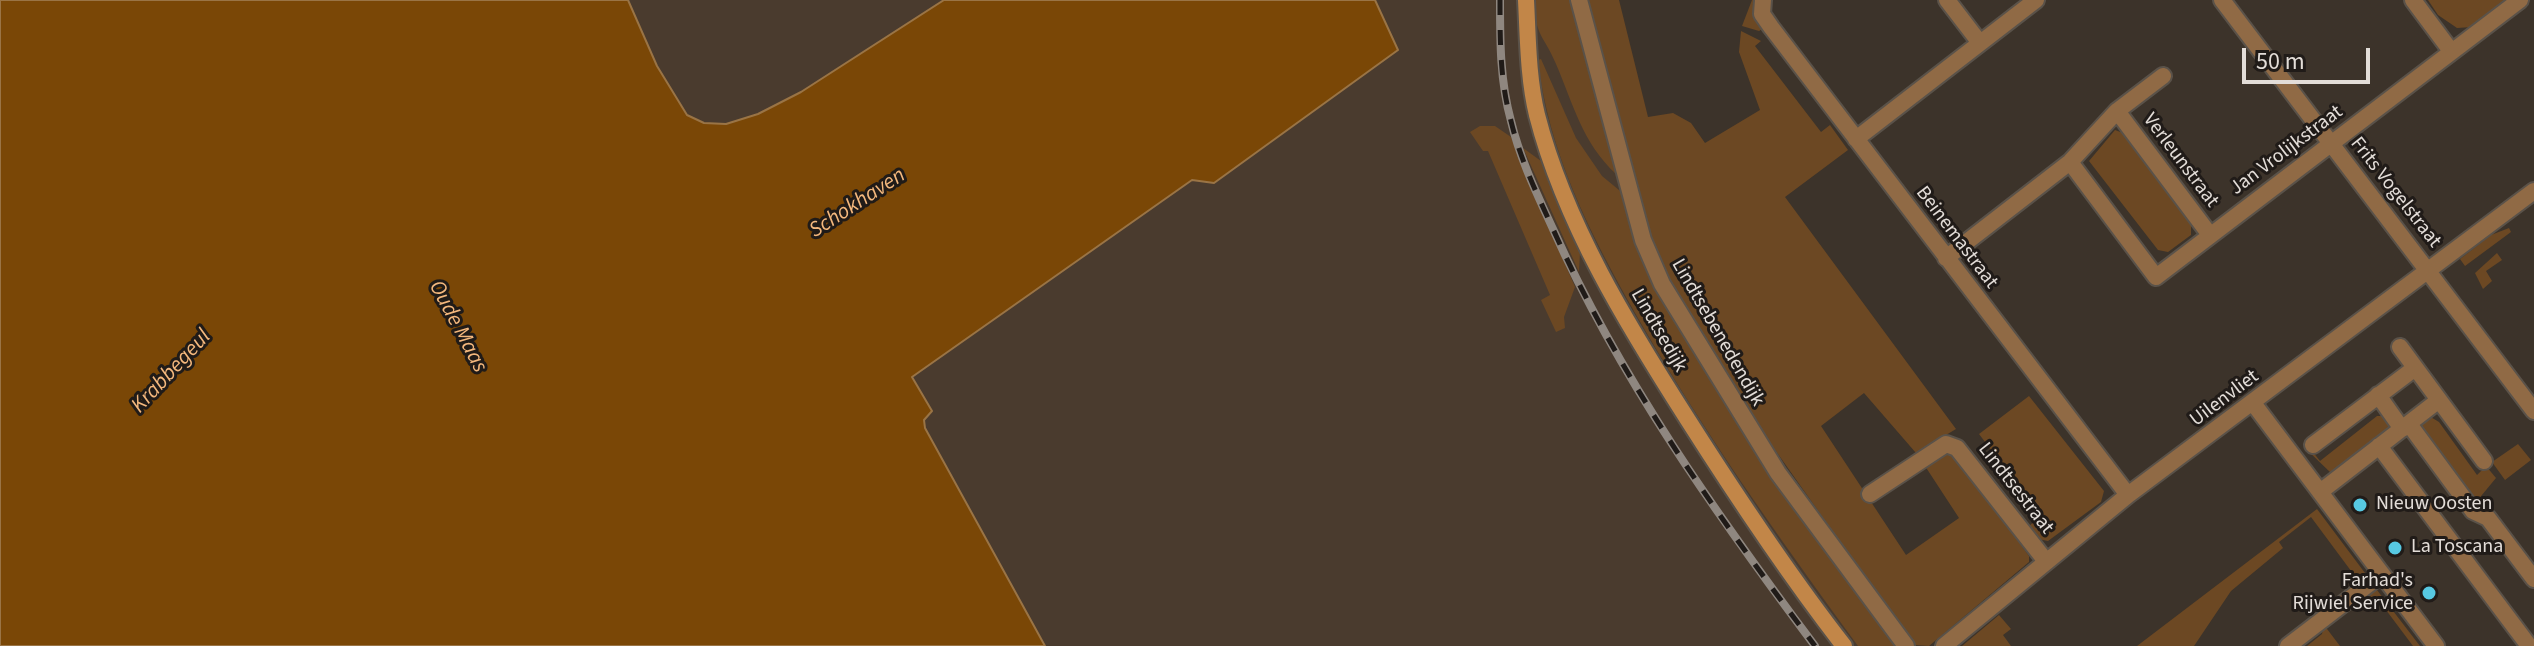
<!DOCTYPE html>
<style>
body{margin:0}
#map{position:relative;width:2534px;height:646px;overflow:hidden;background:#3c332a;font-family:"Source Sans 3",sans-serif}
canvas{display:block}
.scale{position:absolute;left:2242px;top:48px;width:128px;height:36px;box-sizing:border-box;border:4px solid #e3ddd8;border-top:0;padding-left:10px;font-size:24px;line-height:28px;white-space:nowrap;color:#e3ddd8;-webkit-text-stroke:6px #201b18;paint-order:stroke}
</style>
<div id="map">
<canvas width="2534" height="646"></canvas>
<div class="scale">50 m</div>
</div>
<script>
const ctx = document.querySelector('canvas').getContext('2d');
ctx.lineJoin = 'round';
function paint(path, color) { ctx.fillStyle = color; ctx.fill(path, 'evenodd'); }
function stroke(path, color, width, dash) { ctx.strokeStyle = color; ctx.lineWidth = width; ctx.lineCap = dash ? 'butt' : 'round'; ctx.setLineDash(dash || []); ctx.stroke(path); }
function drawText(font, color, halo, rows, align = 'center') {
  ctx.font = font + ' "Source Sans 3",sans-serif'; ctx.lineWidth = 6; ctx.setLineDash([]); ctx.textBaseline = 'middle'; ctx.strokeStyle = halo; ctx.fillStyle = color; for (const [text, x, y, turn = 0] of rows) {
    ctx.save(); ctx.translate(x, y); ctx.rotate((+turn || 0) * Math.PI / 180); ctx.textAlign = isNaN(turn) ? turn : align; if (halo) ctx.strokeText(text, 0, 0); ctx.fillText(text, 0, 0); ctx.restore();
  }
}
const built = new Path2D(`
 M616 0H1565L1563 23 1684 369 1905 646H1017Z`);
const green = new Path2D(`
 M1534 0H1574L1619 170 1616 174C1582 142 1574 106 1556 64 1544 35 1535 37 1534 0Z
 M1586 0H1619L1648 117 1673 113 1691 123 1705 143 1760 110 1739 52 1741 31 1761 41 1755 46 1821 132 1830 125 1848 150 1785 197 1956 429 1916 453 1864 393 1821 426 1906 555 1959 518 1925 466 1946 452 1954 453 2029 556V562L1929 646 1913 645 1744 406 1675 293 1641 214Z
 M1752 0H1756L1764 28 1759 31 1742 26Z
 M2428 0H2506L2472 27 2457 28 2438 15Z
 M1541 59 1576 138 1602 176 1625 195 1644 259 1899 646H1858C1779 538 1702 430 1635 313 1591 235 1548 152 1538 60Z
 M1480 126H1495L1511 137 1575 287 1564 317 1565 328 1556 332 1541 300 1550 295 1488 151H1483L1470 132Z
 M2115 130 2123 133 2191 222V235L2168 252 2158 250 2089 161Z
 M1523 148 1541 161 1580 252 1579 272Z
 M2509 228 2511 232 2465 266 2460 259 2491 235Z
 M2497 253 2502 260 2486 271 2492 281 2483 289 2475 273Z
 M2029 396 2104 491 2101 502 2048 541 2038 539 2029 526 2041 516 1979 434Z
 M2377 416H2384L2390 424 2387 430 2331 473 2306 449 2309 447 2320 461Z
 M2429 416 2439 422 2477 475 2486 466 2496 478 2477 501 2421 429V422Z
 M2518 444 2531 460 2505 480 2492 462Z
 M2317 509 2365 573 2357 579 2311 517 2279 542 2283 548 2231 591 2194 646H2137Z
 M2377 590 2420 646H2413L2377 598 2366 606 2363 602 2365 595Z
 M1999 615 2011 629 2003 635 2011 646H1962Z
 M2324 625 2340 646H2307L2322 634Z`);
const water = new Path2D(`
 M0 0H628L657 66 687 115 704 123 726 124 758 114 801 92 944 0H1375L1398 50 1214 183 1192 180 912 377 932 411 924 420 925 428 1045 646H0Z`);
const street = new Path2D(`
 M1579 0 1643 240 1662 284 1778 473 1906 646
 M1763 0 1762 14 1771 27 2128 495
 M1947 0 1980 43
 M2222 0 2534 411
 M2413 0 2451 51
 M2117 111 2210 235
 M1856 139 2036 0
 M2070 162 2156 277 2520 0
 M1946 258 2070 162 2117 111 2163 76
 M2400 347 2484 461
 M2378 395 2402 429
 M2253 403 2436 646
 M2409 424 2473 511 2488 518 2534 579
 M2313 445 2415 368
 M2379 446 2529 646
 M2320 492 2439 400
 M1870 494 1946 444 1957 448 2045 560
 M1944 646 2128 495 2534 191
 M2288 646 2382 574`);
const secondary = new Path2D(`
 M1526 0C1528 38 1528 78 1537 115 1565 224 1628 326 1688 420 1737 497 1788 574 1844 646`);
const rail = new Path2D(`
 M1500 0C1500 41 1500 81 1511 121 1520 159 1537 194 1553 229 1620 379 1717 515 1815 646`);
const markers = [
 [2360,505,8,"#57c9e2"],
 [2395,548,8,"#57c9e2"],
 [2429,593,8,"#57c9e2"]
];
const streetNames = [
 ["Jan Vrolijkstraat",2287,151,-37],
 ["Verleunstraat",2180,161,53],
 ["Frits Vogelstraat",2395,193,52],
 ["Beinemastraat",1956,238,53],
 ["Lindtsedijk",1658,331,60],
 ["Lindtsebenedendijk",1717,333,60],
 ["Uilenvliet",2225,399,-37],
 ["Lindtsestraat",2015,489,52]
];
const poiNames = [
 ["Nieuw Oosten",2376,505],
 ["La Toscana",2411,548],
 ["Farhad's",2413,582,"right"],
 ["Rijwiel Service",2413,605,"right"]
];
const waterNames = [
 ["Schokhaven",858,204,-33],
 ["Oude Maas",457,327,62],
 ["Krabbegeul",172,372,-47]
];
paint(built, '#4a3b2e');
paint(green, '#6c4823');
paint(water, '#7a4706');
stroke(water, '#9a7445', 2);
stroke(street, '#5a5249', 20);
stroke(secondary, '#5a5249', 20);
stroke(street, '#906a45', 16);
stroke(secondary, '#c28648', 16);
stroke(rail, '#8f8780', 8);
stroke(rail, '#201b18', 5, [15]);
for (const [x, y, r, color] of markers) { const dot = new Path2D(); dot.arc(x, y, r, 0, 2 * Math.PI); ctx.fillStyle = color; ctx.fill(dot); stroke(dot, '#201b18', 3); }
drawText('20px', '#e3ddd8', '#201b18', streetNames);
drawText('20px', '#e3ddd8', '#201b18', poiNames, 'left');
drawText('italic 22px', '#f4b87d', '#201b18', waterNames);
</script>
